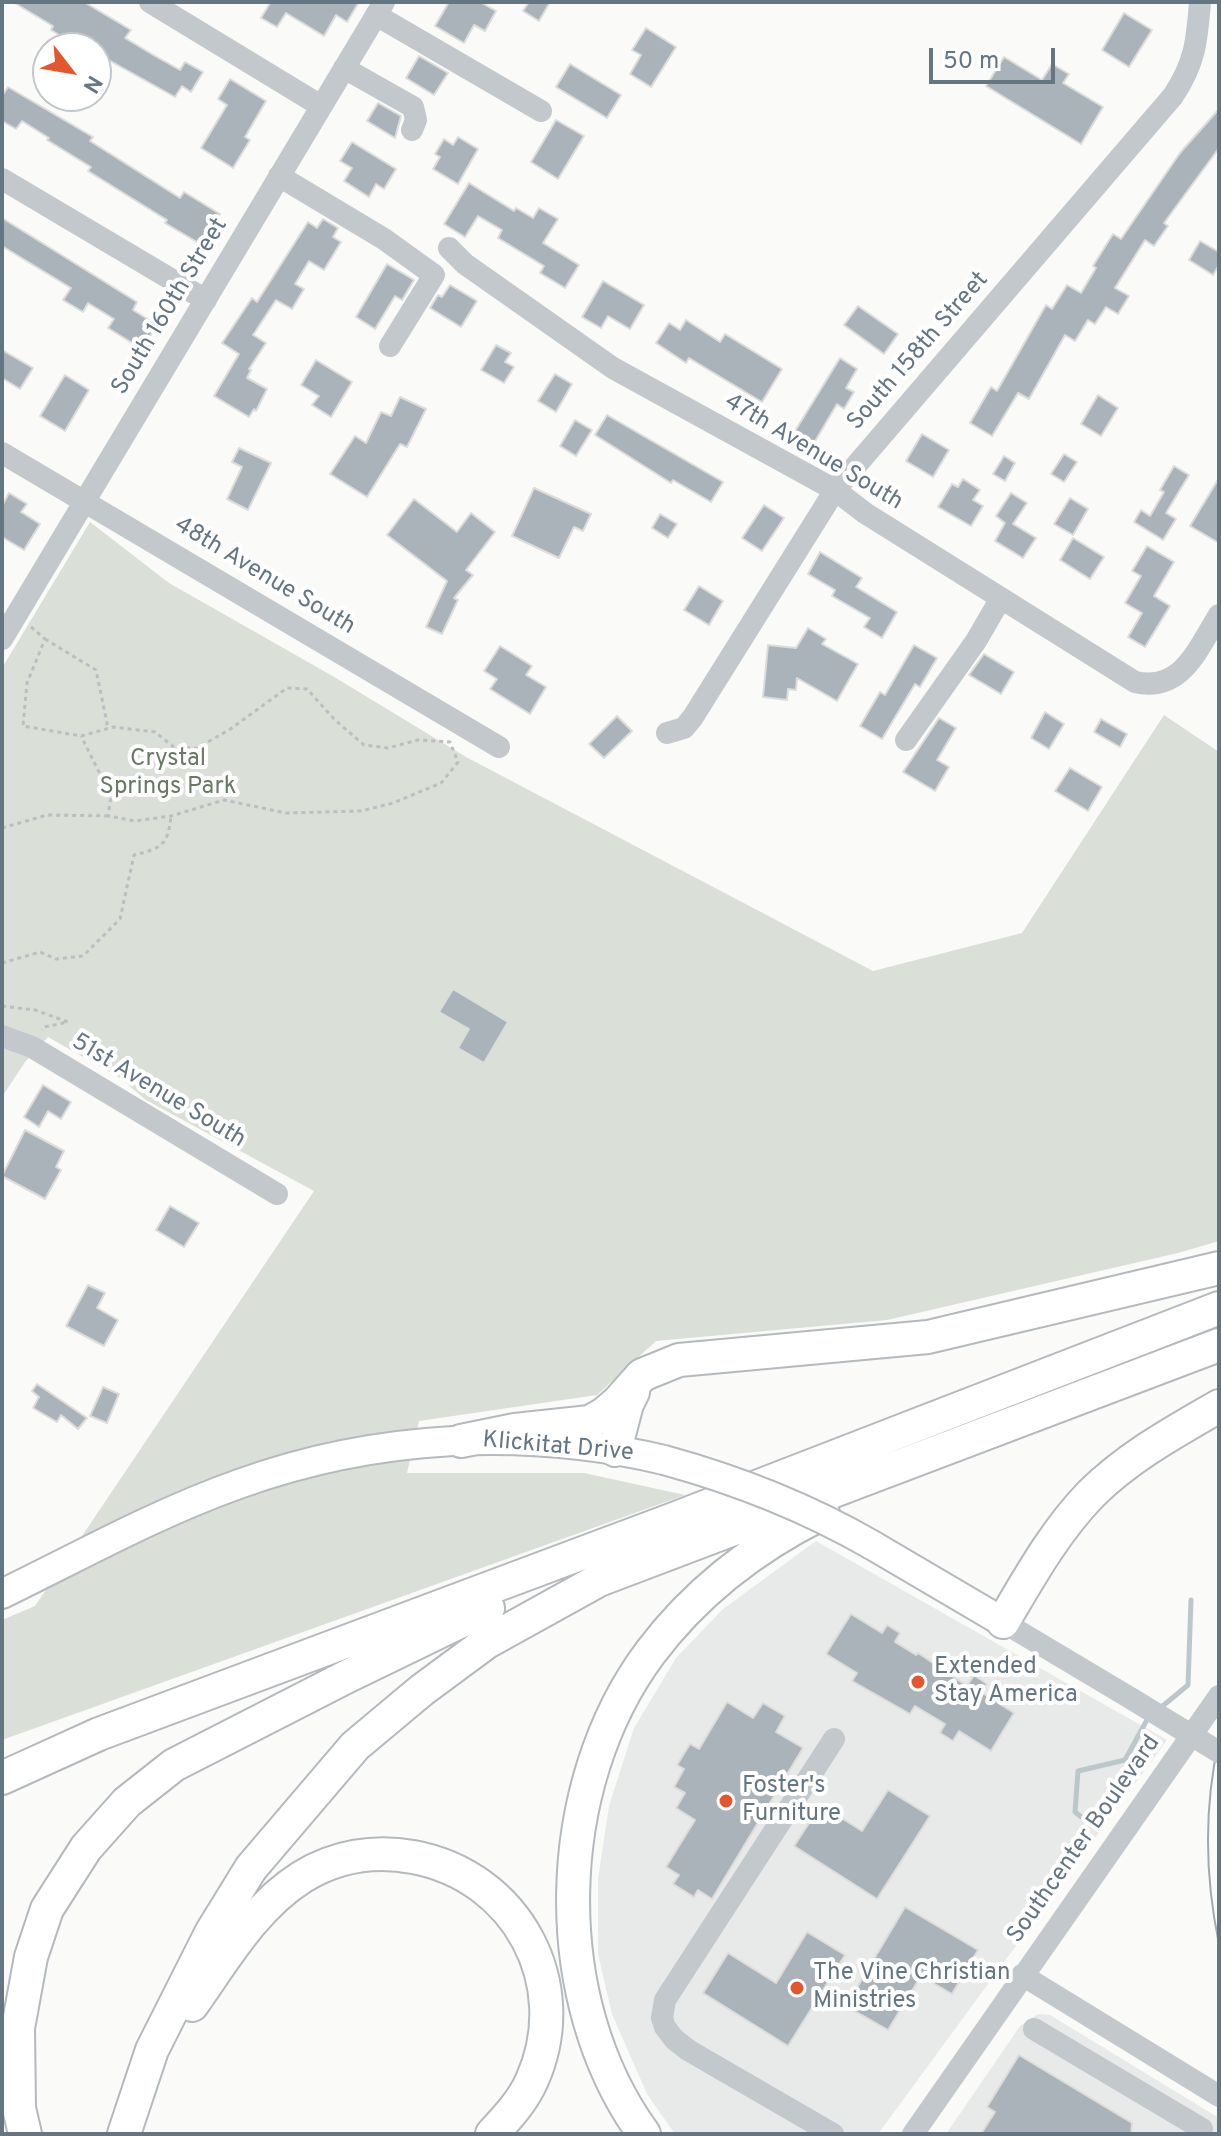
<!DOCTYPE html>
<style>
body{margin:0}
#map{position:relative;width:1221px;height:2136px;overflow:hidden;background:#fafaf8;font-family:Overpass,sans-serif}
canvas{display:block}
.frame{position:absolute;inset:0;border:4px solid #657683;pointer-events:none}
.north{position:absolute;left:32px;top:32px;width:80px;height:80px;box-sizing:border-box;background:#fff;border:2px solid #c1c8cd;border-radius:50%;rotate:121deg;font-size:22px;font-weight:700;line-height:32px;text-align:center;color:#657683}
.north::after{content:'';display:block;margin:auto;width:28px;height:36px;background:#e4572e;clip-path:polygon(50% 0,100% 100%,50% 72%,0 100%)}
.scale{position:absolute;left:929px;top:48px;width:126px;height:36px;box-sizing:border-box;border:4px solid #657683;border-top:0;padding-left:10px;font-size:24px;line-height:28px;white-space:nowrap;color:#657683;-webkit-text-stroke:6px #fff;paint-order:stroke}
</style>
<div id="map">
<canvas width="1221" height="2136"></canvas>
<div class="frame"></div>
<div class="north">N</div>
<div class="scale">50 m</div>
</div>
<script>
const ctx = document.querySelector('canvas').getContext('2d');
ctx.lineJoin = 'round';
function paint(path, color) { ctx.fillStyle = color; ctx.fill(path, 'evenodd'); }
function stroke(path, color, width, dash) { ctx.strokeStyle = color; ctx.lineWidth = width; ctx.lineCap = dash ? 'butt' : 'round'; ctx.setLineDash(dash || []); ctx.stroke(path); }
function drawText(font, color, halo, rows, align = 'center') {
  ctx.font = font + ' Overpass,sans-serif'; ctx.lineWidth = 8; ctx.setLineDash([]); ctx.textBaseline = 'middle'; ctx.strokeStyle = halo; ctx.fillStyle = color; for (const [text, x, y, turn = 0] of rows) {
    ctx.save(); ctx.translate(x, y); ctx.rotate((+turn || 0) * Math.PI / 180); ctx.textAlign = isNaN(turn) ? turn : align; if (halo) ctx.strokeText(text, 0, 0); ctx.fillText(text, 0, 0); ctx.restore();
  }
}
const built = new Path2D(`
 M816 1541 1167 1740 878 2134H675L647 2094 612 2014 598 1954V1879L609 1806 634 1728 676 1658 723 1609Z
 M1038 2014 1050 2015 1219 2118V2134H946L1020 2026Z`);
const green = new Path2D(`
 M90 522 169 583 336 678 466 757 873 971 1022 933 1164 715 1219 752V1241L1178 1253 887 1320 656 1341 597 1395 419 1421 407 1473H584L685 1495 2 1740V1620L35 1606 314 1191 146 1100 120 1078 48 1037 25 1062 2 1097V668Z`);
const stream = new Path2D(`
 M1159 1709 1188 1685 1191 1600
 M1092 1825 1075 1812 1078 1771 1125 1760 1148 1718`);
const building = new Path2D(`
 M13 2H84L131 30 125 38 155 56 180 70 185 62 203 72 191 92 182 86 175 97 96 53V48H80L51 30 53 26Z
 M268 2H359L347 22 336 15 324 36 286 13 277 27 261 18 270 3Z
 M449 2H480L496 11 485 31 474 25 464 43 435 26Z
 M529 2H550L539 21 523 11Z
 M1124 13 1152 30 1129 67 1102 50Z
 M646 28 676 47 651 87 630 74 641 55 632 50Z
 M419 56 448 73 434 95 406 78Z
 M1004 57 1042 80 1052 64 1069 74 1063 83 1103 107 1081 144 986 86Z
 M570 64 621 95 607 118 556 87Z
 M230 79 266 101 245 137 250 140 233 168 201 148 227 105 218 99Z
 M8 87 93 137 90 141 180 198 184 192 220 214 202 245 165 223 167 220 88 171 91 167 47 140 49 138 22 121 16 129 2 121V96Z
 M378 103 401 116 395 138 367 121Z
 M1219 109V148L1164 223 1168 226 1154 246 1145 240 1115 288 1129 296 1118 314 1106 307 1095 324 1088 320 1075 341 1065 335 1029 399 1018 393 992 436 970 423 991 387 997 391 1046 305 1052 309 1067 285 1081 293 1096 268 1093 266 1113 234 1121 239 1180 153Z
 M556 120 584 136 558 179 531 162Z
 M458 137 478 149 458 184 433 169 440 157 435 154 444 139 453 145Z
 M352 142 396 169 384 189 376 184 369 197 344 181 352 168 340 161Z
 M469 183 514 211 516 208 533 218 539 208 558 219 543 243 579 265 565 288 540 273 544 266 498 238 502 230 478 216 465 237 444 224Z
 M2 218 137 302 133 310 157 325 142 349 108 328 114 319 88 303 83 312 63 300 71 288 2 246Z
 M323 219 338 228 333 237 341 242 324 270 309 261 295 284 304 289 292 309 276 300 253 335 266 343 249 369 251 370 247 378 267 389 256 411 254 409 249 417 214 396 239 354 222 343 252 298 257 302 308 222 317 228Z
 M1200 241 1219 252V265L1213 275 1189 260Z
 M387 264 414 280 402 300 395 296 375 329 356 317Z
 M603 281 644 305 630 329 608 316 601 328 582 317Z
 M450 285 477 301 461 327 430 308 438 295 442 297Z
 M858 306 898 334 884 354 844 325Z
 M686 320 720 342 725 334 782 369 762 402 689 358 686 363 656 343 669 323 680 330Z
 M496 345 511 353 505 362 514 367 504 383 481 370Z
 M2 350 33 368 20 389 2 378Z
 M840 358 857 369 846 388 854 392 844 409 837 404 811 448 792 436Z
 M316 360 352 382 331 417 312 405 319 396 301 385Z
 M555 374 572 384 556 412 538 401Z
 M65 375 89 390 65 431 40 416Z
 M1098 395 1118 408 1101 436 1081 424Z
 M400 397 426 409 407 447 400 444 367 497 330 474 355 436 366 443 381 412 391 416Z
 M607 415 723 482 711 502 673 480 671 483 595 435Z
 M575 420 592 430 576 456 560 446Z
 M922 434 949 450 933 477 906 461Z
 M239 448 271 463 248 510 227 499 242 467 232 462Z
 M1064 454 1077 462 1064 482 1051 474Z
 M1004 456 1015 463 1005 481 993 474Z
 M1174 466 1189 475 1166 513 1176 519 1163 540 1134 522 1141 510 1150 516 1164 492 1160 490Z
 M1219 478V543L1190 526Z
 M963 479 980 490 973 500 983 506 971 526 938 507 952 484 958 487Z
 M534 488 591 514 583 531 574 527 559 558 512 536Z
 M9 493 27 504 21 512 40 524 24 550 2 537V506Z
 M1011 493 1027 503 1013 524 1036 538 1023 558 995 541 1005 523 996 516Z
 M1070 498 1088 509 1073 535 1054 524Z
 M414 499 457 532 471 513 495 532 466 570 473 575 454 598 458 600 442 634 426 627 447 581 387 535Z
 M764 505 784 518 762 551 742 538Z
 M660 514 677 524 668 538 652 528Z
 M1073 538 1104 557 1090 579 1060 560Z
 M1147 546 1174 562 1154 596 1170 606 1145 647 1128 637 1142 613 1125 603 1141 576 1132 571Z
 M820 552 862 578 856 587 897 612 882 638 864 627 870 618 832 596 835 590 808 574Z
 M699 586 723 601 709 625 684 610Z
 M808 628 826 639 822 644 858 664 837 701 797 678 796 690 788 689 787 700 763 697 768 645 796 648Z
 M914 645 937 658 920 687 915 684 882 739 860 726 880 692 885 695Z
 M500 646 532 666 526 675 546 687 530 714 490 689 497 679 484 671Z
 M984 654 1014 672 1001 694 969 675Z
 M1045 712 1064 724 1049 749 1031 738Z
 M617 716 632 731 604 758 589 744Z
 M939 718 956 728 937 760 949 767 935 791 903 772Z
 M1101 719 1127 734 1120 747 1094 732Z
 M1070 768 1102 787 1088 811 1055 791Z
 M453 989 508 1022 484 1063 458 1048 469 1029 439 1012Z
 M43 1085 71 1102 61 1119 48 1111 39 1127 24 1117Z
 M25 1130 64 1151 56 1167 61 1170 45 1199 2 1176Z
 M170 1206 199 1223 184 1247 156 1230Z
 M88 1285 105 1293 97 1308 118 1320 104 1346 66 1326Z
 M37 1384 87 1418 78 1429 61 1415 57 1422 33 1408 39 1397 32 1391Z
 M103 1387 119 1394 107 1423 90 1416Z
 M851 1614 882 1633 887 1625 900 1633 895 1642 916 1655 918 1653 967 1686 974 1675 987 1684 981 1692 1014 1713 991 1751 959 1731 953 1741 940 1733 945 1724 915 1706 910 1714 852 1681 857 1673 826 1654Z
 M727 1702 753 1718 763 1703 785 1716 776 1732 803 1748 712 1899 698 1890 694 1897 673 1884 679 1875 666 1867 695 1820 676 1808 685 1793 674 1787 684 1769 677 1765 690 1744 699 1749Z
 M888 1790 930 1816 877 1899 794 1846 821 1805 862 1831Z
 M905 1907 978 1950 952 1994 921 1976 888 2030 846 2006Z
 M807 1932 845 1955 788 2046 703 1993 728 1953 776 1983Z
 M1019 2055 1132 2123 1131 2134H981L995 2112 987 2107Z`);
const path = new Path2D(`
 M31 627 45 639 27 683 23 726 81 736 113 727 155 732 175 748H197L229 730 287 688 307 689 334 719 364 745 388 748 418 740 450 742 458 762 441 783 393 803 361 811 286 813 224 800 171 816 135 821 108 816 111 796 81 736
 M45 639 96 670 108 728
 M2 828 47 815 108 816
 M2 963 40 952 56 959 83 956 120 919 134 855C162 848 168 845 171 816
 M2 1006 35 1010 68 1022 44 1027 42 1030`);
const minor = new Path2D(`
 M150 2 321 106
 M376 15 541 111
 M344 68 413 107 416 120 412 130
 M279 176 384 239 434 275 390 346
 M2 179 206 300
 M449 248 465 264 613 368 835 490 865 513 1135 682C1182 693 1198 648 1219 615
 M2 453 499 747
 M2 639 384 2
 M667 733 684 728 693 717 835 490 1173 96C1195 63 1197 41 1200 2
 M906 740 976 641 1001 598
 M2 1036 32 1047 277 1194
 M1003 1622 1132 1699
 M1022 1975 1219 2096
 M1034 2029 1202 2129 1199 2134
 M833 2134 688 2050 674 2039 665 2027 662 2018 665 2000 834 1739
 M913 2134 1219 1696`);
const major = new Path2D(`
 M872 1545 1003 1622
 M2 1594C80 1556 157 1513 239 1484 374 1435 524 1427 664 1460`);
const highway = new Path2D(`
 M461 1441 515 1430 590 1422 604 1414 618 1402 642 1375 679 1360 928 1337 1219 1268
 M615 1450 627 1404 633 1392
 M1003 1622C1029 1578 1055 1531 1091 1494 1128 1457 1174 1432 1219 1406
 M2 1778 99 1734 671 1520 1219 1308
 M192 2005C224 1960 254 1907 302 1877 336 1856 375 1850 413 1857 517 1876 575 1984 532 2080 523 2101 507 2118 492 2134
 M25 2134 19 2108 18 2028 31 1957 47 1909 86 1848 127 1802 174 1765 346 1677 488 1608
 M124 2134 152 2050 211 1933 251 1868 355 1746 422 1690 487 1642 599 1580 1219 1345
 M644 2134C546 2000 551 1786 650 1653 695 1593 756 1546 823 1513`);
const tram = new Path2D(`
 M1219 1740C1204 1807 1205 1877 1219 1944`);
const minorBridge = new Path2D(`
 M1132 1699 1219 1752`);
const majorBridge = new Path2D(`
 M664 1460C737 1480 806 1507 872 1545`);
const markers = [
 [918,1682,8,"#e4572e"],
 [726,1801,8,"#e4572e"],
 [797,1988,8,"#e4572e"]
];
const streetNames = [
 ["South 160th Street",171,307,-59],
 ["South 158th Street",919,352,-49],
 ["47th Avenue South",813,453,31],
 ["48th Avenue South",264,577,31],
 ["51st Avenue South",158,1092,31],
 ["Klickitat Drive",558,1448,5],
 ["Southcenter Boulevard",1085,1840,-55]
];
const parkNames = [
 ["Crystal",168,760],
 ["Springs Park",168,788]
];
const poiNames = [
 ["Extended",934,1668],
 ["Stay America",934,1696],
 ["Foster's",742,1787],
 ["Furniture",742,1815],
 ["The Vine Christian",813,1974],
 ["Ministries",813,2002]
];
paint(built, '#e8e9e9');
paint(green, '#dadfd7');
stroke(stream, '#bbc7cb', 5);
paint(building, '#aab3b9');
stroke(building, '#dcdcda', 2);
stroke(major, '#b5babe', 32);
stroke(highway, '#b4b9bd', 36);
stroke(path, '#bbbfc2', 3, [4, 4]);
stroke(minor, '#c3c8cc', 22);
stroke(major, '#fff', 28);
stroke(highway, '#fff', 32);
stroke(tram, '#a2aab0', 2);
stroke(majorBridge, '#b5babe', 32, []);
stroke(minorBridge, '#c3c8cc', 22);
stroke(majorBridge, '#fff', 28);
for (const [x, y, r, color] of markers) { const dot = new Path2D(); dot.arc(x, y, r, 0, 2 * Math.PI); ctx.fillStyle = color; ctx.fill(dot); stroke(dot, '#fff', 3); }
drawText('24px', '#657683', '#fff', streetNames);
drawText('24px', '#687a64', '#fff', parkNames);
drawText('24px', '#657683', '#fff', poiNames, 'left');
</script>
